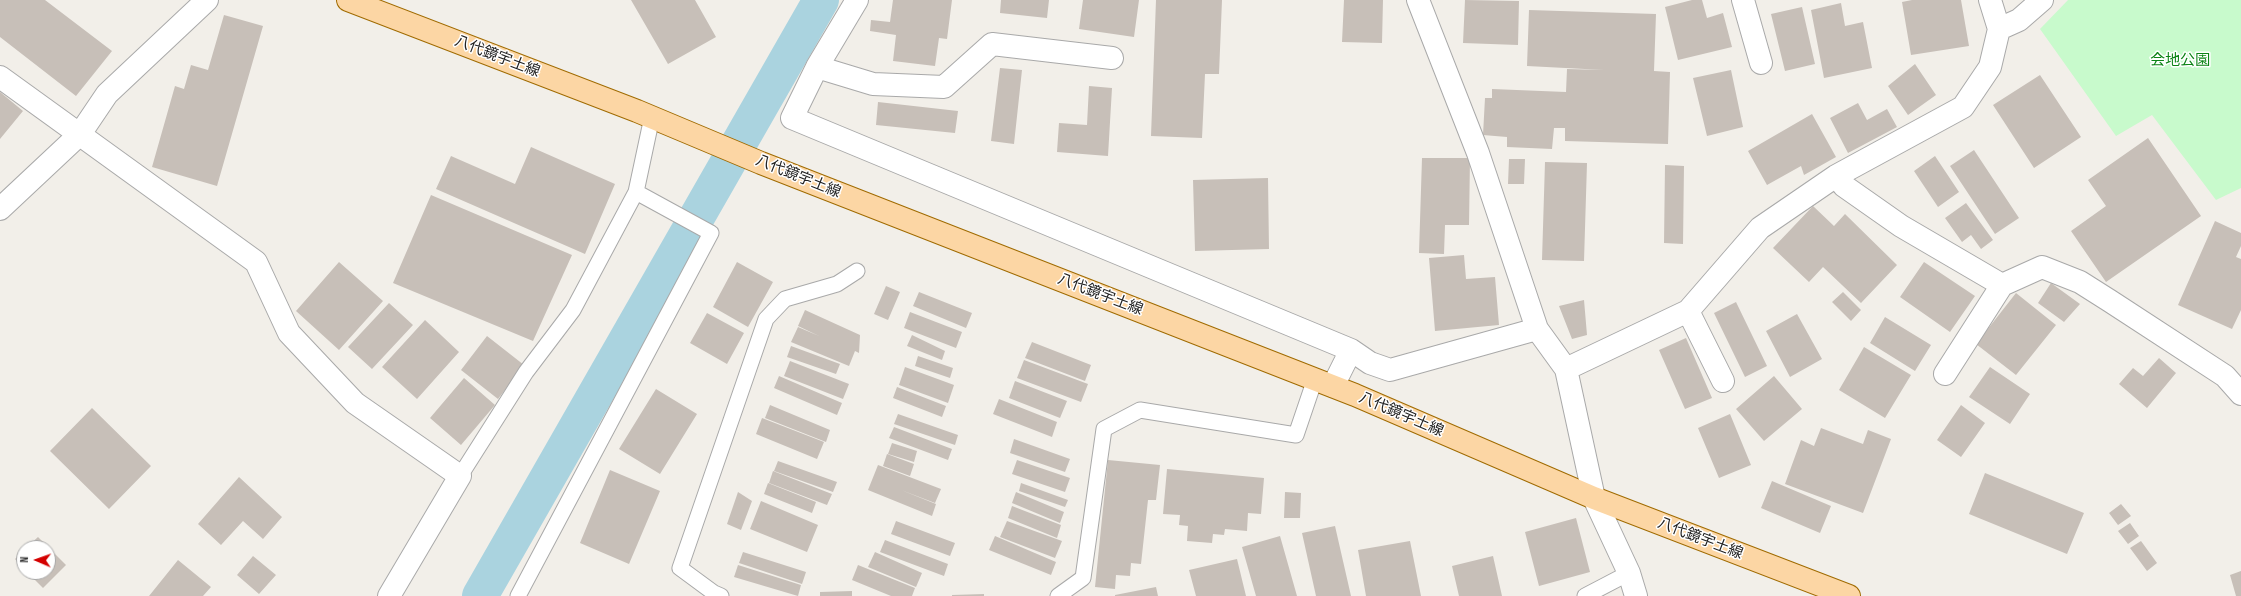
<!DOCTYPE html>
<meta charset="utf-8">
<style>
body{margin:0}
#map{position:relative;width:2241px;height:596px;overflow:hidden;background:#f2efe9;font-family:"Sofia Sans Condensed",sans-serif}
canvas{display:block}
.north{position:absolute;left:16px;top:540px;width:40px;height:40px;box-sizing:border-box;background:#fff;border:1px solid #a7a7a7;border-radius:50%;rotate:272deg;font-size:11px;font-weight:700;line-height:16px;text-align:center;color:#222}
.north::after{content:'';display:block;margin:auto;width:14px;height:18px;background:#d40000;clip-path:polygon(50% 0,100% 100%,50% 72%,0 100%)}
</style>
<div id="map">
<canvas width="2241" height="596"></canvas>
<div class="north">N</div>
</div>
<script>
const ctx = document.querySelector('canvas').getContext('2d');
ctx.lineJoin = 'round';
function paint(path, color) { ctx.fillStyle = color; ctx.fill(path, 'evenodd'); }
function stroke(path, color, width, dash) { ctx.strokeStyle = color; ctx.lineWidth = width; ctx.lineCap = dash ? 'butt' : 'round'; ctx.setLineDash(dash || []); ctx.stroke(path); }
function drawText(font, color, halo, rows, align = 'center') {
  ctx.font = font + ' "Sofia Sans Condensed","Noto Sans JP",sans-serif'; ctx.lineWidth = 3; ctx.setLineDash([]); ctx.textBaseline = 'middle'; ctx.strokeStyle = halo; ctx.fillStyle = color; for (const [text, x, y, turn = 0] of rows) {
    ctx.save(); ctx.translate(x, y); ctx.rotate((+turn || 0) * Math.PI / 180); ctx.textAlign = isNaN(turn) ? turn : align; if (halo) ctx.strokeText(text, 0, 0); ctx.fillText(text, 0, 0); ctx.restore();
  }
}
const park = new Path2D(`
 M2068 0H2241V188L2216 200 2152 115 2116 136 2040 29Z`);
const canal = new Path2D(`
 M480 596 821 0`);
const building = new Path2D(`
 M0 0H45L112 51 76 96 0 37Z
 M631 0H695L716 37 668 64Z
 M893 0H952L947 39 939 38 935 66 893 61 896 35 870 31 871 20 890 22Z
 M1001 0H1049L1047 18 1000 13Z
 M1083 0H1139L1134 37 1079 29Z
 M1156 0H1222L1219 74H1205L1202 138 1151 136Z
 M1344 0H1383L1382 43 1342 42Z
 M1465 0 1519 1 1518 45 1463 43Z
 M1692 0H1702L1707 18 1723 13 1732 47 1678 60 1665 7Z
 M1912 0H1961L1969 46 1911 55 1902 2Z
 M1841 3 1845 26 1863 22 1872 68 1824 78 1811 10Z
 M1802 7 1815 64 1785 71 1771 14Z
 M1529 10 1656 14 1654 71 1670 72 1668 144 1565 141V128H1554L1552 149 1507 147V137L1483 135 1485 98H1492V89L1566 92 1567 69 1604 70 1527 66Z
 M224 15 263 26 217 186 152 167 175 86 184 89 191 65 208 70Z
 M1915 64 1936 95 1908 115 1888 86Z
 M1000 68 1022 70 1014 144 991 141Z
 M1731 70 1743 127 1707 136 1693 78Z
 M2040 75 2081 137 2034 168 1993 105Z
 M1089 86 1112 88 1108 156 1057 152 1059 123 1087 125Z
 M0 92 23 111 0 139Z
 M878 102 958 111 955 133 876 125Z
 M1858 103 1867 120 1887 109 1897 127 1848 153 1830 118Z
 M1812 114 1836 157 1804 175 1801 166 1767 185 1748 151Z
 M2148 138 2201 216 2106 282 2071 231 2106 206 2088 180Z
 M531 147 615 184 585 254 436 189 451 156 515 184Z
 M1974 150 2019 218 1995 234 1950 166Z
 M1935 156 1959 192 1938 207 1914 171Z
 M1422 158H1470L1469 225H1445L1444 254 1419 253Z
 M1509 159H1525L1524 184H1508Z
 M1545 162 1587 163 1584 261 1542 260Z
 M1665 165 1684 166 1683 244 1664 243Z
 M1268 178 1269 249 1195 251 1193 180Z
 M431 195 572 255 533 341 393 283Z
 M1966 203 1993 240 1981 249 1971 235 1962 242 1945 218Z
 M1813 206 1834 226 1845 214 1897 265 1861 303 1823 267 1809 282 1773 248Z
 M2215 221 2241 233V246L2236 257 2241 259V310L2232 329 2178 305Z
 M1464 255 1466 279 1495 277 1499 325 1435 331 1429 258Z
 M339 262 383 301 339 350 296 311Z
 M737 262 773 282 748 327 713 307Z
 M1924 262 1975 296 1950 332 1900 297Z
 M2051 283 2080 304 2064 322 2038 303Z
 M886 286 900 292 888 320 874 314Z
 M919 292 972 313 966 328 913 306Z
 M1843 292 1861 310 1851 321 1832 302Z
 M2016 293 2056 325 2016 375 1976 344Z
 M1584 300 1587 335 1572 339 1559 306Z
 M1736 302 1767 366 1745 377 1714 313Z
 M389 303 413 325 372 369 348 347Z
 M805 310 860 335 859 353 855 351 849 366 791 342 798 327 819 336 798 326Z
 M910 312 962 332 956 348 904 328Z
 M707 313 744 333 727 364 690 343Z
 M1797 314 1822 359 1790 377 1766 331Z
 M1885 317 1931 345 1915 371 1870 343Z
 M425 320 459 352 417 399 382 367Z
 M912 335 945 351 942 360 907 346Z
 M487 336 524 365 498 399 461 370Z
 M1686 338 1712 398 1685 409 1659 350Z
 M1032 342 1091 365 1085 381 1025 358Z
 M791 346 840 364 836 374 787 357Z
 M1864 347 1911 375 1885 418 1839 390Z
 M918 356 953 368 950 378 915 366Z
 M2159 358 2176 373 2147 408 2119 384 2133 368 2143 376Z
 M1024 360 1088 384 1081 402 1017 378Z
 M790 361 849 384 843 399 784 376Z
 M905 367 954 385 948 403 899 385Z
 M1990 367 2030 394 2010 424 1969 397Z
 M779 376 842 403 837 415 774 388Z
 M1774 376 1802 409 1764 441 1736 409Z
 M464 378 495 405 461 445 430 418Z
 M1015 381 1067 401 1060 418 1009 398Z
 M897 387 946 406 942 417 893 398Z
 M656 389 697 414 660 474 619 449Z
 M999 399 1057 422 1052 437 993 414Z
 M770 405 830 430 826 442 765 418Z
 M1961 405 1985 423 1961 457 1937 440Z
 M92 408 151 466 109 509 50 451Z
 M898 414 958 435 955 445 894 424Z
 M1730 414 1751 465 1719 478 1698 428Z
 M762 418 824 442 817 459 756 434Z
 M894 427 952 449 948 460 889 438Z
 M1821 428 1863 444 1868 430 1891 439 1863 513 1785 484 1801 440 1814 446Z
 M1014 439 1070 459 1065 472 1010 453Z
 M892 443 917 451 914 462 888 454Z
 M887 454 914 464 910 476 883 466Z
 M1017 460 1070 478 1065 492 1012 474Z
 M1108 460 1160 465 1156 500H1148L1141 564 1131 563 1130 576 1116 575 1115 589 1095 587Z
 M778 461 837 482 833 492 774 471Z
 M878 465 941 489 935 503 901 490 936 504 932 516 868 490Z
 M1167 469 1264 478 1261 514 1248 513 1247 531 1225 529 1224 535 1213 534 1212 543 1187 541 1188 526 1179 525 1180 515 1163 514Z
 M610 470 660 491 629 564 580 543Z
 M773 471 832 494 827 505 769 483Z
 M1985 473 2084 513 2067 554 1969 514Z
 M239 477 282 517 263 539 243 521 221 545 198 524Z
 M1772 481 1831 506 1820 533 1761 508Z
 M768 483 816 502 812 513 764 494Z
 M1021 483 1068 500 1065 507 1019 491Z
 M738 492 752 501 741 530 727 524Z
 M1016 492 1064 512 1060 523 1012 503Z
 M1285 492 1301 493 1300 518H1284Z
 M761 501 818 525 807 552 750 529Z
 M2121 504 2131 516 2118 525 2109 513Z
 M1012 506 1061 525 1057 538 1008 518Z
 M1576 518 1590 572 1539 586 1525 532Z
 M896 521 955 543 950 556 891 534Z
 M1007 521 1062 541 1055 558 1000 537Z
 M2130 523 2139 536 2128 544 2118 531Z
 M1335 526 1351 596H1316L1302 533Z
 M995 536 1056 562 1051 575 989 550Z
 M1280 536 1297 596H1256L1242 547Z
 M38 537 66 565 43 588 27 572H48V548H26Z
 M885 540 948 564 944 576 880 552Z
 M1410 541 1421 596H1366L1358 550Z
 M2141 541 2157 563 2147 571 2130 548Z
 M24 550V569L15 559Z
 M743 552 806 572 802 584 739 563Z
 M875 552 922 573 916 587 868 567Z
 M253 556 276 575 259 594 237 575Z
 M1493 556 1502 596H1459L1452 566Z
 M1237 559 1246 596H1196L1189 570Z
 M178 560 211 587 203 596H149Z
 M738 565 801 585 798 596 734 577Z
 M858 565 915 588 912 596H891L852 580Z
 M2241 571V596H2236L2230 575Z
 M1156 587 1158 596H1115V595Z
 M852 591V596H820V592Z
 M984 594V596H952V595Z`);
const lane = new Path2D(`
 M460 476 526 372 573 310 636 192 652 117
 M518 596 711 233 636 192
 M721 596 714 593 680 568 766 319 785 299 837 284 857 271
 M1058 596 1083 578 1104 429 1140 410 1296 435 1315 379
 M1585 596 1629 573`);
const street = new Path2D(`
 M857 0 817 67 792 118 1351 350 1370 363 1390 370 1537 329
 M1418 0 1478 153 1537 329 1566 369 1594 498 1629 573 1636 596
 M1743 0 1761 63
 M1999 29 2019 20 2042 0
 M817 67 873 84 944 87 992 44 1112 58
 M0 77 256 262 289 333 355 403 460 476 389 596
 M1836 176 1844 186 1901 226 2002 285
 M0 209 80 134 107 94 207 0
 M1688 311 1723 381
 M1566 369 1688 311 1760 228 1836 176 1963 107 1990 67 1999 29 1990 0
 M1945 374 2002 285 2042 267 2080 282 2110 301 2225 376 2241 394
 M1333 386 1351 350`);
const primary = new Path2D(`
 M348 0 637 111 761 163 1355 395 1594 498 1849 596`);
const streetNames = [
 ["八代鏡宇土線",497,57,21],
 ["八代鏡宇土線",798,177,22],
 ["八代鏡宇土線",1100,295,21],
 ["八代鏡宇土線",1401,415,23],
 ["八代鏡宇土線",1700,539,21]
];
const parkNames = [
 ["会地公園",2180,61]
];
paint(park, '#c8facc');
stroke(canal, '#aad3df', 36);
paint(building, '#c7bfb8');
stroke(lane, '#a9a9a9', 17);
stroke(street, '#a9a9a9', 24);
stroke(primary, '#a06b00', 24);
stroke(lane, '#fff', 15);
stroke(street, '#fff', 22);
stroke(primary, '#fcd6a4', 22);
drawText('15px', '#222', '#fff', streetNames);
drawText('15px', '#0c8416', '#fff', parkNames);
</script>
